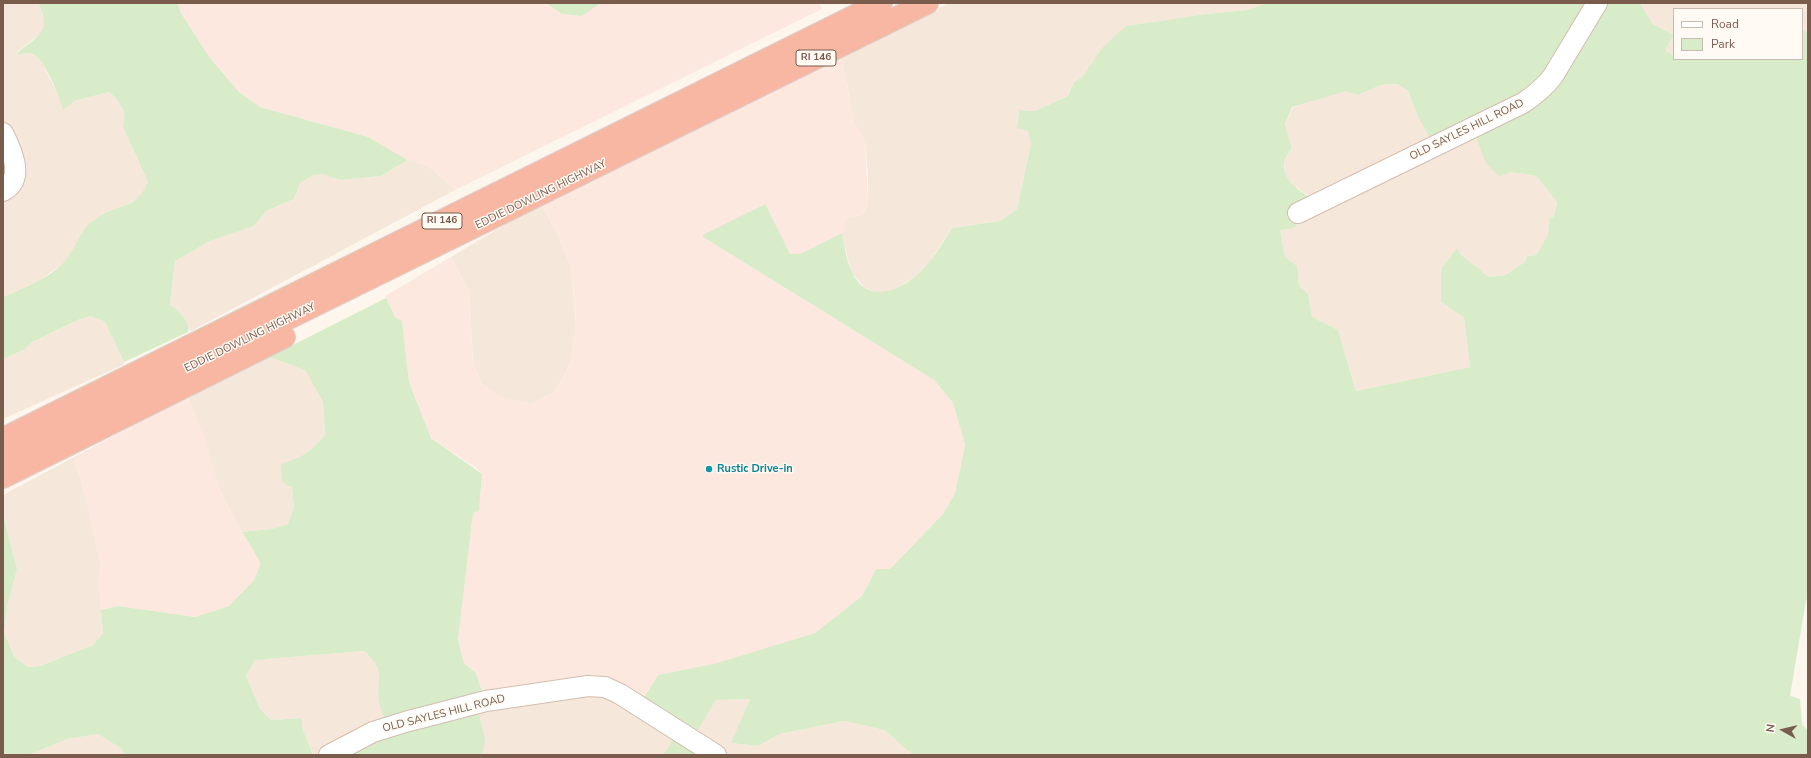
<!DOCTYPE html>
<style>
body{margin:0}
#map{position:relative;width:1811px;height:758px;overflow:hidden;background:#fdf6ec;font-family:"Nunito Sans",sans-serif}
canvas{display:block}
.frame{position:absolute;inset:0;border:4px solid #7a5c4d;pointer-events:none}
.legend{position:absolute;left:1673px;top:8px;width:130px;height:52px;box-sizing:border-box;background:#fffaf3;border:1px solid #cabbb1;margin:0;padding:5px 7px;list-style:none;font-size:12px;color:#7a5c4d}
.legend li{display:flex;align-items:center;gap:8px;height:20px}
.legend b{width:20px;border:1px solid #cabbb1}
.north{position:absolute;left:1763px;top:710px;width:40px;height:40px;-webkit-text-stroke:3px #fffaf3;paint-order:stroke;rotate:278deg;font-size:11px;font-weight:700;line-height:16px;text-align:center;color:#7a5c4d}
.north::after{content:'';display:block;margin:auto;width:14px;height:18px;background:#7a5c4d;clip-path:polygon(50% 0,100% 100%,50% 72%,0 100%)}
</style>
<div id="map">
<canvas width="1811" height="758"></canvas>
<div class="frame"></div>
<ul class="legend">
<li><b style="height:5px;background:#fff"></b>Road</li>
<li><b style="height:11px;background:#d8ecc9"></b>Park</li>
</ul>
<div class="north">N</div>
</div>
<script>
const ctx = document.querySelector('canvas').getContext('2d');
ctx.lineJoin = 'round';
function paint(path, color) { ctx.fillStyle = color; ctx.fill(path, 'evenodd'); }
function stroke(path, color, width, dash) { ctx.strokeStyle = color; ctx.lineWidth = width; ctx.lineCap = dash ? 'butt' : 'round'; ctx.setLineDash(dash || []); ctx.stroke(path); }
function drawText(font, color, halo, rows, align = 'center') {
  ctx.font = font + ' "Nunito Sans",sans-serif'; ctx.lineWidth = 3; ctx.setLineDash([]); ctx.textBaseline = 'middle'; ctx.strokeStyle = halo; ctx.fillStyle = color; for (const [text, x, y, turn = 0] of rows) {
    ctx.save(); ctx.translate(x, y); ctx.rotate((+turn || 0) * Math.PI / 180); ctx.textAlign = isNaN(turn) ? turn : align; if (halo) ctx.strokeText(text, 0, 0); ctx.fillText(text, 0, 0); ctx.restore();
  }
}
const residential = new Path2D(`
 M3 3H38L43 11 45 21 41 33 16 53 32 54 40 59 60 99 74 101 109 92 120 102 126 120 123 127 148 182 143 195 123 207 101 216 84 230 71 254 61 265 37 282 3 297Z
 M949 3H1267L1247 10 1206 14 1126 26 1083 76 1074 82 1068 96 1035 111 1019 110 1017 124 1028 131 1031 144 1017 209 1000 221 952 228 930 261 920 273 891 292 876 293 865 288 851 272 842 233 846 219 863 214 868 204V176L865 141 854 123 850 105 847 83 841 59Z
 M1640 3H1808V32L1802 30V9H1674V56L1664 51 1674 35 1653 24Z
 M1397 84 1408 91 1417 115 1474 132 1511 172 1536 176 1557 202 1554 216 1549 220 1548 235 1536 255 1527 256 1525 262 1505 275 1489 277 1460 254 1441 302 1464 318 1470 367 1356 391 1338 330 1312 317 1308 294 1299 286 1297 266 1285 257 1280 230 1292 229 1321 205 1294 186 1285 176 1284 161 1292 148 1285 124 1293 107 1346 90 1358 95 1381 85Z
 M408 160 422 163 431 168 455 190 193 330 189 331 188 326 170 304 175 261 210 241 254 226 266 211 294 199 300 183 312 176 321 174 341 180 381 176Z
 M541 203 559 237 571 267 576 324 571 362 555 392 531 404 501 398 481 383 473 363 469 291 451 257Z
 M91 316 105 322 124 362 123 365 3 419V359L24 350 32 342 80 319Z
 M265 357H269L305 370 323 402 325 435 317 445 298 459 287 486 292 487 294 508 288 524 272 529 242 532 238 526 220 491 188 397Z
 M74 457 87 502 101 566 99 578 103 633 93 645 40 666 27 667 14 656 4 632 8 603 17 569 3 512V495Z
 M364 651 375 661 380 678 379 703 389 730 327 755H313L302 727V718L271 720 260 709 246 677 254 660Z
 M583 687 677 733 663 755H482L478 710Z
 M750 699 732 743 758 746 780 734 844 721 884 730 913 755H714L692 740 716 700Z
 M98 734 122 749 124 755H28L68 739Z`);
const commercial = new Path2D(`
 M177 3H546L562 14 581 16 601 3H819L822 9 455 190 431 168 422 163 408 160 368 137 260 107 239 92 210 58 181 13Z
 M841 59 847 83 850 105 854 123 865 141 868 204 863 214 846 219 843 233 800 254H790L764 204 703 237 934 380 953 403 965 445 955 493 943 514 890 569H876L862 596 815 633 717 663 658 675 638 707 605 692 486 704 476 673 464 663 458 640 473 513 479 511 482 474 475 467 431 438 409 382 402 321 395 317 385 296 451 257 469 291 473 363 481 383 501 398 531 404 555 392 571 362 576 324 574 296 571 267 559 237 541 203 717 110Z
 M188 397 202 431 220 491 238 526 260 562 259 568 254 580 229 606 195 617 118 606 101 610 99 578 101 566 87 502 74 457Z`);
const green = new Path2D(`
 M38 3H177L181 13 210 58 239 92 260 107 368 137 408 160 381 176 341 180 321 174 312 176 300 183 294 199 266 211 254 226 210 241 175 261 170 304C176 310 192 322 188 332L124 362 105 322 91 316 80 319 32 342 24 350 3 359V297C23 288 46 280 62 264 72 254 76 241 84 230 87 225 95 220 100 216 120 203 136 210 148 182L123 127C128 113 120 101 109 92L74 101 63 110C60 98 44 57 32 54 27 53 21 54 16 54 35 38 54 31 38 3Z
 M546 3H601L582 16 562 14Z
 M1267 3H1640L1653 24 1674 35 1665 50 1674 56V59H1802V30L1808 32V599L1806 600 1790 696 1800 699 1802 724 1808 731V755H913L884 730 844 721 780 734 758 746 731 743 750 699 716 700 692 740 714 755H663L677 733 638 707 658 675 717 663 815 633 862 596 876 569H890L943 514 955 493 965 445 953 403 934 380 703 237V235L765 204 790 254H800L842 233C845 245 846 261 852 272 870 311 912 285 930 261 938 251 945 239 952 228L1000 221 1017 209 1031 144 1028 131 1017 128 1019 110 1035 111 1068 96 1074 82 1083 76 1103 47 1126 26 1206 14 1247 10ZM1397 84 1408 91 1417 115 1436 148 1474 132 1486 163 1499 176 1511 172 1536 176 1557 202 1554 216 1549 220 1548 235 1536 255 1527 256 1525 262 1505 275 1489 277 1460 254 1457 248 1441 269V302L1464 318 1470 367 1356 391 1338 330 1312 317 1308 294 1299 286 1297 266 1285 257 1280 230 1292 229 1321 205C1307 195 1281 183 1284 162 1285 157 1290 152 1292 148L1285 124 1292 107 1346 91 1358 95 1381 85Z
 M386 298 395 317 402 321 409 382 431 438 482 474 479 511 473 513 458 640 464 663 476 673 486 704 478 710 485 740 482 755H327L389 730C386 721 381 712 379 703 376 679 387 671 364 651L255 660 246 676 260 709 271 720 302 718V727L313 755H124L122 749 98 734 68 739 28 755H3V513L17 569 8 603 4 632 14 656 27 667 40 666 93 645 103 633 101 610 118 606 195 617 229 606 254 580 259 568 260 562 242 532 272 529 288 524 294 508 292 487 287 486 282 480 281 464C301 458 312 451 325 435L323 402 305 370 269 357Z`);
const minor = new Path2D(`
 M3 133C11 149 26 179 3 191
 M1298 213 1523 103C1535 95 1544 88 1553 76L1597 3
 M329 755 373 732 405 722 486 701 588 686 605 687 620 694 716 755`);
const highway = new Path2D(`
 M3 439 881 3
 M3 459 927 3
 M3 477 284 337`);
const markers = [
 [709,469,4,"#0f9aa8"]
];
const shields = [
 [816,58,40],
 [442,221,40]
];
const shieldNames = [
 ["RI 146",816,58],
 ["RI 146",442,221]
];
const streetNames = [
 ["OLD SAYLES HILL ROAD",1467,130,-26],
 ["EDDIE DOWLING HIGHWAY",541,195,-26],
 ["EDDIE DOWLING HIGHWAY",250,338,-26],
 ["OLD SAYLES HILL ROAD",444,714,-14]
];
const cultureNames = [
 ["Rustic Drive-in",717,469]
];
paint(residential, '#f5e8da');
paint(commercial, '#fde8e0');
paint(green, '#d8ecc9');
stroke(minor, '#d1beb0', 22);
stroke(highway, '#dad1cd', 24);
stroke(minor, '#fff', 20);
stroke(highway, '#f7b7a3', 22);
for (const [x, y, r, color] of markers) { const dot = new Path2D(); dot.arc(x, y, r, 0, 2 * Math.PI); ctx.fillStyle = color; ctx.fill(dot); stroke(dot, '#fffaf3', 1.5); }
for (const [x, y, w] of shields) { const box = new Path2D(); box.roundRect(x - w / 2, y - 8, w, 16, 3); ctx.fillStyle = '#fffaf3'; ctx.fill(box); stroke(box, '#7a5c4d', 1); }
drawText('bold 10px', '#7a5c4d', null, shieldNames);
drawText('11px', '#7a5c4d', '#fffaf3', streetNames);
drawText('bold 11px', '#0d838f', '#fffaf3', cultureNames, 'left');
</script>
